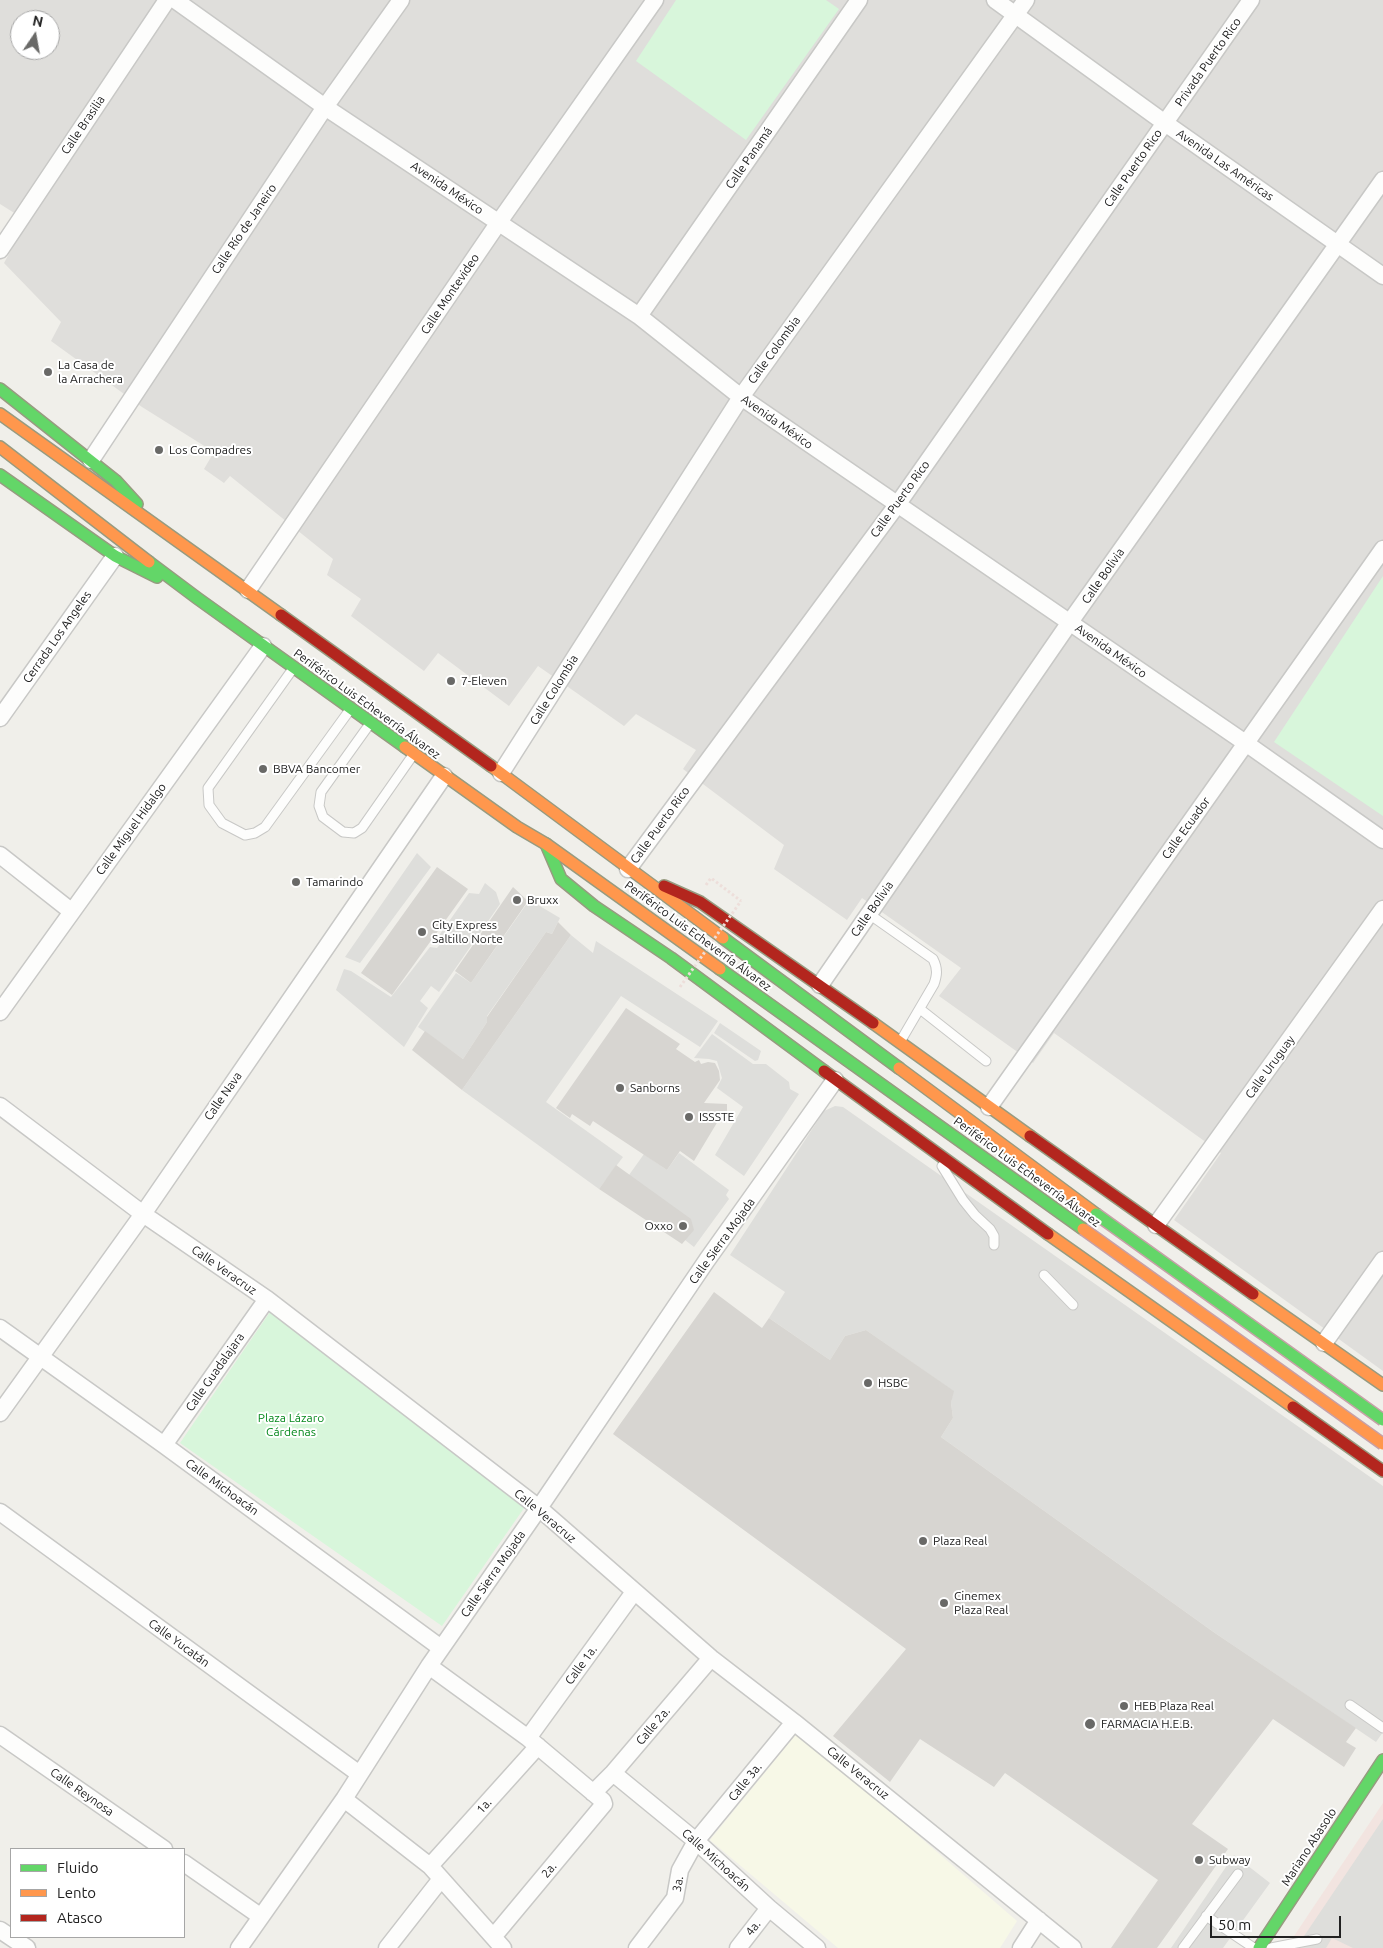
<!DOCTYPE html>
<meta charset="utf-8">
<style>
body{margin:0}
#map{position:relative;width:1383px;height:1948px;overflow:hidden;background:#f0efea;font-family:Ubuntu,sans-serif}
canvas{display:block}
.legend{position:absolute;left:10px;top:1848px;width:175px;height:90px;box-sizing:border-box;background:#fff;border:1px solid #a6a6a6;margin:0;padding:6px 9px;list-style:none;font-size:15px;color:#212121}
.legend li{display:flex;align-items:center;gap:10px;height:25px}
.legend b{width:25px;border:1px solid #a6a6a6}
.north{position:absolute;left:10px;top:10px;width:50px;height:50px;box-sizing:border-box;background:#fff;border:1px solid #a6a6a6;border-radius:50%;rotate:12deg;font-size:14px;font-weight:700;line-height:20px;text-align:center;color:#212121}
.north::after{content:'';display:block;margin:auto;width:18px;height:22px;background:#696967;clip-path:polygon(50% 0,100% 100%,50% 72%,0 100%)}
.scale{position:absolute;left:1210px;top:1916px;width:131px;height:22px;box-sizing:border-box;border:2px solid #212121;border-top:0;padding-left:6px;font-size:15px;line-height:18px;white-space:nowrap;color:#212121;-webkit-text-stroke:4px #fff;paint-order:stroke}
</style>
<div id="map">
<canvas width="1383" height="1948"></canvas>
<ul class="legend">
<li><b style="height:6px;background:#63d668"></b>Fluido</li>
<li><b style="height:6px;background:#ff974d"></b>Lento</li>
<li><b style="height:6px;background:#b3261e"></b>Atasco</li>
</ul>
<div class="north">N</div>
<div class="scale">50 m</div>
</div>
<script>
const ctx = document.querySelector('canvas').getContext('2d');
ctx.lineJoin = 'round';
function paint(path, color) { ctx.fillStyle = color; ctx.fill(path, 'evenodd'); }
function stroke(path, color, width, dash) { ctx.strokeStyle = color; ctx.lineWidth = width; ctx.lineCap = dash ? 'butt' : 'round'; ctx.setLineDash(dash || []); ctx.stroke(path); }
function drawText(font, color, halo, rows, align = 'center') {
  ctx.font = font + ' Ubuntu,sans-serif'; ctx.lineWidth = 4; ctx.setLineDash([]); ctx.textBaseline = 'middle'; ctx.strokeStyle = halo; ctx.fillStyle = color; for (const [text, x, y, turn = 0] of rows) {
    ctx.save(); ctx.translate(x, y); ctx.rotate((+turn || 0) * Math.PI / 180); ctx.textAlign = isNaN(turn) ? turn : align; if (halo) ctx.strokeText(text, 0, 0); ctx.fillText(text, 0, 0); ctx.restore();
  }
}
const residential = new Path2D(`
 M0 0H1383V1371L1174 1220 1221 1153 1054 1033 1033 1063 939 996 961 968 862 898 847 920 774 869 784 845 683 769 696 750 636 714 624 726 538 666 509 706 438 653 424 671 351 616 361 599 327 575 333 559 230 476 224 483 204 469 214 452 142 407 51 341 61 322 4 263 27 221 0 204ZM20 20H50V50H20Z`);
const commercial = new Path2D(`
 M1383 1803V1948H1286Z`);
const education = new Path2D(`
 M798 1732 1017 1921 1000 1948H838L710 1840Z`);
const park = new Path2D(`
 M676 0H826L839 9 746 140 636 61Z
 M1383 576V816L1274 742Z
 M270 1312 529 1501 442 1626 180 1443Z`);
const parking = new Path2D(`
 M417 853 431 867 360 963 345 957Z
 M485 883 496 892 500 904 439 992 431 986 420 1001 428 1008 404 1047 336 990 344 969 351 971 391 997 430 947 437 948 445 938 438 937 469 893 479 894Z
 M528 902H533L560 918 552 934 546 932 487 1016V1022L463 1059 418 1027 456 973 471 983Z
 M571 935 593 953 596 941 718 1021 700 1047 621 996 546 1102 623 1157 599 1189 462 1090Z
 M720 1023 761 1051 758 1060 755 1061 714 1033Z
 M712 1034 753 1064H766L789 1082 790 1089 799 1094 744 1176 715 1155 743 1107 717 1088 722 1078 717 1061 709 1059 694 1058Z
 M835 1106 843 1107 1383 1486V1732L1376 1742 1215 1633 941 1437 953 1418 951 1403 953 1391 866 1330 845 1336 830 1360 769 1318 785 1292 730 1255 824 1111Z
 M679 1153 729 1190 726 1195 729 1199 694 1247 685 1240 629 1175 644 1154 667 1170Z
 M1383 1819V1948H1353L1332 1938 1326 1948H1296Z
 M1234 1855 1270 1883 1223 1948H1171Z`);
const building = new Path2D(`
 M437 867 468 889 392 995 361 973Z
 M513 887 528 901 471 983 455 971Z
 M558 922 571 935 462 1090 412 1050 425 1031 463 1059 487 1022V1017L546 932 552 934Z
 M626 1008 680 1044 676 1049 695 1062 699 1060 701 1064 708 1062 715 1063 719 1071 720 1080 704 1103 727 1104V1118L718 1121 694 1161 680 1151 667 1170 593 1121 590 1126 572 1114 570 1118 556 1108Z
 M616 1165 691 1219 694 1230 682 1244 599 1189Z
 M714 1292 762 1328 769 1318 830 1360 845 1336 866 1330 954 1391 951 1403 953 1418 941 1437 1215 1633 1356 1728 1346 1742 1356 1748 1344 1767 1273 1719 1192 1824 1228 1849 1157 1948H1111L1158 1880 1005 1773 994 1787 920 1739 890 1782 833 1736 906 1649 613 1434Z`);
const path = new Path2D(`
 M706 885 711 878 741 901`);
const lane = new Path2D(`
 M292 670 208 788 209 805 222 823 245 835 255 833 265 827 349 711
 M369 725 321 792 319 806 323 817 343 832 354 833 362 828 413 755
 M869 914 933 959C938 969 937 975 934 984L900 1042
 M920 1009 986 1061
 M942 1166 963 1200 975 1215 990 1229 994 1236V1245
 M1044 1275 1073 1305
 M1350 1705 1383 1728
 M1206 1916 1254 1948
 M1183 1948 1238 1874
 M1271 1948 1317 1939`);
const street = new Path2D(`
 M175 0 325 107 639 316 741 397 1247 744 1383 840
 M995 0 1165 123 1383 276
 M0 250 167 0
 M639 316 859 0
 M91 460 325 107 401 0
 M248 590 499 222 655 0
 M0 718 115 556
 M501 773 741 397 1026 0
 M0 855 71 911
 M628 869 897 505 1251 0
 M820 985 1070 622 1383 180
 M0 1012 263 646
 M0 1106 143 1214 267 1299 539 1508 711 1658 794 1722 1073 1948
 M989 1107C1119 920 1253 736 1383 549
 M1156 1225 1383 909
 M0 1328 164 1445 441 1648
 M1324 1343 1383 1260
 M0 1413 143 1214 444 776
 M164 1445 267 1299
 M0 1512 358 1773
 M429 1666 528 1738 603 1801 604 1804 494 1936
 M0 1735 164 1849
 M528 1738 634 1592
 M613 1773 696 1841 769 1908 817 1948
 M593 1793 613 1773 711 1658
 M344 1799 430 1866 503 1948
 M184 1863 260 1916
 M430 1866 538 1746
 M0 1930 27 1948
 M239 1948 344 1799 429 1666 539 1508 707 1260 835 1080
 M387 1948 441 1879
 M637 1948 675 1898 680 1870 696 1841 794 1722
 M738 1948 769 1908
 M1021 1948 1039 1920`);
const fast = new Path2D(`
 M0 389 116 481 137 504
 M0 475 115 556 157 577
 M149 562 197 598 405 747
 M546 844 561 879 594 906 671 958 824 1071
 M723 938 899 1068
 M720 969 1083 1229
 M1259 1948 1383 1760`);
const slow = new Path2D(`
 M0 414 281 615
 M0 447 149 562
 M405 747 517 827 546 844 720 969
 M491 766 723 938
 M873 1023 1030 1136
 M899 1068 1096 1214
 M1048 1234 1293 1407
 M1253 1294 1383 1385`);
const jam = new Path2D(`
 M281 615 491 766
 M664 886 700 902 873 1023
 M824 1071 1048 1234
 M1030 1136 1253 1294
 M1293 1407 1383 1471`);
const pathBridge = new Path2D(`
 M680 987 741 901`);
const fastBridge = new Path2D(`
 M1096 1214 1383 1420`);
const slowBridge = new Path2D(`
 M1083 1229 1383 1444`);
const markers = [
 [48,372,5,"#696967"],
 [159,450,5,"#696967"],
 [451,681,5,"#696967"],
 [263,769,5,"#696967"],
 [296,882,5,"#696967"],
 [517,900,5,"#696967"],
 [422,932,5,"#696967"],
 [620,1088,5,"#696967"],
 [689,1117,5,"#696967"],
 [683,1226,5,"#696967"],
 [868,1383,5,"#696967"],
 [923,1541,5,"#696967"],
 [944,1603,5,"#696967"],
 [1124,1706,5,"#696967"],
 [1090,1724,6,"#696967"],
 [1199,1860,5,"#696967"]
];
const streetNames = [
 ["Privada Puerto Rico",1208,62,-55],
 ["Calle Brasilia",83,125,-56],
 ["Calle Panamá",749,158,-55],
 ["Avenida Las Américas",1225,165,35],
 ["Calle Puerto Rico",1133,168,-55],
 ["Avenida México",447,188,34],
 ["Calle Río de Janeiro",244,229,-56],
 ["Calle Montevideo",450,294,-56],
 ["Calle Colombia",774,350,-54],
 ["Avenida México",777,422,35],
 ["Calle Puerto Rico",900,499,-54],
 ["Calle Bolivia",1103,576,-55],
 ["Cerrada Los Angeles",57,637,-55],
 ["Avenida México",1111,651,35],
 ["Calle Colombia",554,690,-58],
 ["Periférico Luis Echeverría Álvarez",367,704,36],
 ["Calle Puerto Rico",660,825,-54],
 ["Calle Ecuador",1186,828,-54],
 ["Calle Miguel Hidalgo",131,829,-54],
 ["Calle Bolivia",872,909,-55],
 ["Periférico Luis Echeverría Álvarez",698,936,36],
 ["Calle Uruguay",1270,1067,-54],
 ["Calle Nava",223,1096,-55],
 ["Periférico Luis Echeverría Álvarez",1027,1172,36],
 ["Calle Sierra Mojada",722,1241,-54],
 ["Calle Veracruz",224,1270,35],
 ["Calle Guadalajara",215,1372,-55],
 ["Calle Michoacán",222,1487,36],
 ["Calle Veracruz",545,1516,40],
 ["Calle Sierra Mojada",493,1574,-55],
 ["Calle Yucatán",179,1643,36],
 ["Calle 1a.",581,1665,-54],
 ["Calle 2a.",653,1726,-50],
 ["Calle Veracruz",858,1773,39],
 ["Calle 3a.",745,1782,-51],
 ["Calle Reynosa",82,1792,35],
 ["1a.",484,1806,-48],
 ["Mariano Abasolo",1309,1847,-57],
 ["Calle Michoacán",716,1860,42],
 ["2a.",549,1870,-50],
 ["3a.",678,1884,-80],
 ["4a.",753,1928,-52]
];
const poiNames = [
 ["La Casa de",58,365],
 ["la Arrachera",58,379],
 ["Los Compadres",169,450],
 ["7-Eleven",461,681],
 ["BBVA Bancomer",273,769],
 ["Tamarindo",306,882],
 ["Bruxx",527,900],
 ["City Express",432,925],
 ["Saltillo Norte",432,939],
 ["Sanborns",630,1088],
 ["ISSSTE",699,1117],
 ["Oxxo",673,1226,"right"],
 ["HSBC",878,1383],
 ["Plaza Real",933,1541],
 ["Cinemex",954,1596],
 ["Plaza Real",954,1610],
 ["HEB Plaza Real",1134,1706],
 ["FARMACIA H.E.B.",1101,1724],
 ["Subway",1209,1860]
];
const parkNames = [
 ["Plaza Lázaro",291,1418],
 ["Cárdenas",291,1432]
];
paint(residential, '#dfdedb');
paint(commercial, '#f2e4e0');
paint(education, '#f7f8e7');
paint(park, '#d8f6db');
paint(parking, '#dededb');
paint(building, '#d7d5d1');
stroke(lane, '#c8c8c6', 11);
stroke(street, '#c8c8c6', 19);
stroke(fast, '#979b80', 14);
stroke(slow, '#979b80', 14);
stroke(jam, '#979b80', 14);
stroke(path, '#eddeda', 3, [2.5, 2.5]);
stroke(lane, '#fdfdfc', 9);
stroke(street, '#fdfdfc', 16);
stroke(fast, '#63d668', 11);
stroke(slow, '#ff974d', 11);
stroke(jam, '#b3261e', 11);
stroke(fastBridge, '#c6a0a7', 14, []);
stroke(slowBridge, '#c6a0a7', 14, []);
stroke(pathBridge, '#eddeda', 3, [2.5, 2.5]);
stroke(fastBridge, '#63d668', 11);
stroke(slowBridge, '#ff974d', 11);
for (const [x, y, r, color] of markers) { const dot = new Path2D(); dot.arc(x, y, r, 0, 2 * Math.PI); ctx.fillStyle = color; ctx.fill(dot); stroke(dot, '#fff', 2); }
drawText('12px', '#212121', '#fff', streetNames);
drawText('12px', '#212121', '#fff', poiNames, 'left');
drawText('12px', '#06891d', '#fff', parkNames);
</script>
